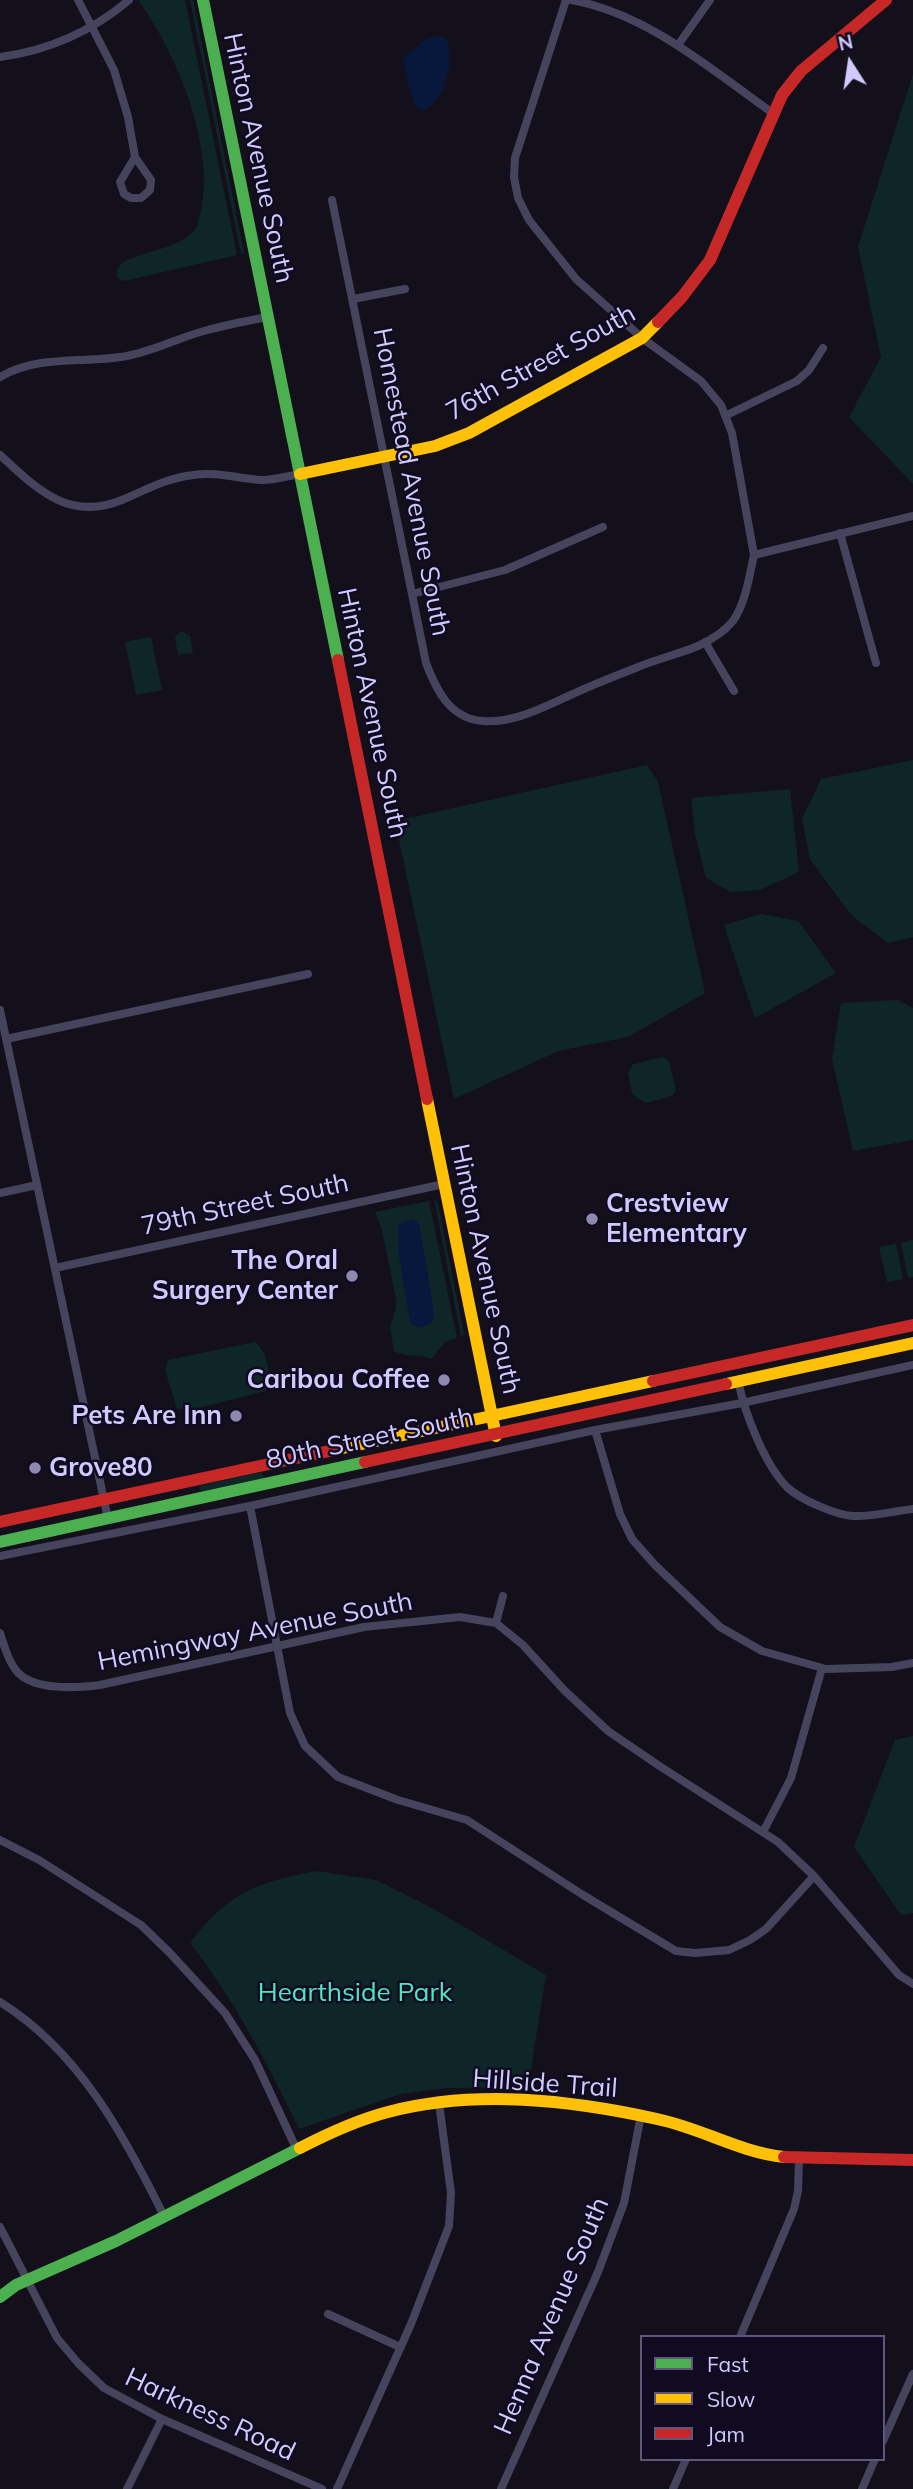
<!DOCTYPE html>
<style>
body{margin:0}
#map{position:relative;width:913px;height:2489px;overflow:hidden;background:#13101b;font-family:Mulish,sans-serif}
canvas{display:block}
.legend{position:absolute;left:640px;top:2335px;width:245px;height:126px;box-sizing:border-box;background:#100b20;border:2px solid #5e5779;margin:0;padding:9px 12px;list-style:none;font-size:21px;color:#d2caff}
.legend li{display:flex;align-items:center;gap:14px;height:35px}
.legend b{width:35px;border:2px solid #5e5779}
.north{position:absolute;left:815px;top:28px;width:70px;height:70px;-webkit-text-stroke:5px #100b20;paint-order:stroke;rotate:348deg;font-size:19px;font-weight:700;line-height:28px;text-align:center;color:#d2caff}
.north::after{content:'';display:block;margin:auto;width:24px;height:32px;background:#d2caff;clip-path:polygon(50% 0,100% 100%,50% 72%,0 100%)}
</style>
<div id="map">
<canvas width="913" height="2489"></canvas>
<ul class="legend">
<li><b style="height:9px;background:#4caf50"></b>Fast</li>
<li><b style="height:9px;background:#ffc107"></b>Slow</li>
<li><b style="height:9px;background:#c62828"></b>Jam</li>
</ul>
<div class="north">N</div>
</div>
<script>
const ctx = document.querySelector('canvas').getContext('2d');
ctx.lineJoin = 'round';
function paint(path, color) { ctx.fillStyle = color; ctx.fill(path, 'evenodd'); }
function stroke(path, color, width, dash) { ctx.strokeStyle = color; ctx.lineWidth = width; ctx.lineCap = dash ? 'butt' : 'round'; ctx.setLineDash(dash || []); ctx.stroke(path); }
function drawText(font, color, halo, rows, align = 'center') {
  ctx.font = font + ' Mulish,sans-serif'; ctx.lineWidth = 5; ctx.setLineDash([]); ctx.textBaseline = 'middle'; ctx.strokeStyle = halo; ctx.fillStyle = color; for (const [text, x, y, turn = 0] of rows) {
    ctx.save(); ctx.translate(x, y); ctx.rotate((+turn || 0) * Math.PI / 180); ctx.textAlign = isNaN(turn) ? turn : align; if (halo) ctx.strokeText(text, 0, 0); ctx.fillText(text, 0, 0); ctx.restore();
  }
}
const green = new Path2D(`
 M141 0H185L237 255 124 281 118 278C108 249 188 256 198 223 220 155 178 56 139 1Z
 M190 0H193L244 253 241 254Z
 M913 74V484L849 417 881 357 858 247Z
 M181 631 190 636 193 653 178 655 175 637Z
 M151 637 162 690 136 695 125 642Z
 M913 760V937L888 943 851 915 810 859 802 819 821 779Z
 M647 765 658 782 705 993 628 1037 558 1051 454 1099 395 821Z
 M790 789 799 872 760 890 731 892 706 878 695 834 691 798Z
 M761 914 798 921 836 973 755 1018 724 925Z
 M897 1000 913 1008V1140L853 1151 832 1059 841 1003Z
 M663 1057 669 1061 676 1091 672 1096 645 1103 632 1094 628 1073 633 1064Z
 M434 1198 438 1204 464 1334 461 1337Z
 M429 1201 457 1338 445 1342 431 1359C419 1353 405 1358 394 1351L390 1327 396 1308V1299L382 1230 375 1212Z
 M913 1240V1277L908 1278 901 1243Z
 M896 1244 903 1279 887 1282 879 1247Z
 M255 1342C267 1350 273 1379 266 1391L191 1410 177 1409 165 1370 168 1360Z
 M262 1472 264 1479 201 1493 199 1486Z
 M913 1736V1913L901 1915 854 1847 895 1740Z
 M317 1871 376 1880 432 1908 546 1975 528 2087 447 2088 400 2094 299 2129C268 2064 234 1999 190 1943 230 1892 254 1883 317 1871Z`);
const water = new Path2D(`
 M438 36 446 38C455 53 447 83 439 97 435 103 428 108 422 111L416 107C411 94 403 71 404 57L427 39Z
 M413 1219 418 1222 420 1228C422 1243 437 1314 433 1322L422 1328 412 1325 409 1317 399 1257 398 1226 403 1222Z`);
const street = new Path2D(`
 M78 0 114 70 128 117 135 157 151 180 150 190 141 198H131L124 194 120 182 135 157
 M566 0 515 158 514 177 518 198 529 220 576 279 642 338 701 381 721 405 732 433 754 555
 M571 0C647 13 713 71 774 114
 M678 45 710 0
 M0 57C47 51 93 31 129 0
 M332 200 426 663C436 689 449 718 482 721 514 724 545 706 573 694 594 684 616 676 638 667 657 659 679 654 698 646 711 640 724 632 733 621 746 602 749 577 754 555L913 516
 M353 299 405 289
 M0 377C39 354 84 364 127 356 154 351 178 338 204 331 225 325 246 321 268 317
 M727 415 797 381 809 370 823 348
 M0 455C36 488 68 522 122 500 146 490 167 478 193 475 217 471 239 479 262 480 275 480 287 476 300 474
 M840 533 876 663
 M412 594 505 570 603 527
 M705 642 734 691
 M0 1010 108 1519
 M6 1039 308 974
 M0 1193 37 1185
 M55 1268 444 1184
 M738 1380C744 1412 765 1466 788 1488 801 1500 836 1515 853 1516 872 1517 894 1511 913 1509
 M595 1430 620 1514 632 1539 655 1565 720 1627 762 1651 826 1669 892 1667 913 1663
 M250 1506 290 1713 305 1746 338 1777 398 1800 467 1820 583 1895 676 1951 695 1953 729 1950 750 1940 766 1929 814 1876
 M0 1556 250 1506 595 1430 742 1403 913 1365
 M496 1623 503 1596
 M0 1633C4 1645 7 1658 15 1669 30 1691 76 1688 100 1685L364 1627 460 1617 496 1623 523 1645 564 1690 608 1731 661 1767 778 1842 814 1876 899 1975 913 1984
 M763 1832 791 1778 822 1668
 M0 1840 39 1860 141 1925 169 1952 225 2013 255 2060 296 2148
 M0 2002C79 2051 124 2135 164 2216
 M0 2227 57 2338 78 2363 104 2388 162 2419 322 2489
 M328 2314 400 2347
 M740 2337 794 2209 798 2191 799 2159
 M883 2441 913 2374
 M127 2489 162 2419
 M337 2489 411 2324 449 2226 451 2193 439 2103
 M501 2489 598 2272 624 2203 641 2115
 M673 2489 686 2459
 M862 2489 875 2459`);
const fast = new Path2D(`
 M203 0 338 660
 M0 1542 365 1462
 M0 2297 16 2285 116 2241 300 2148`);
const slow = new Path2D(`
 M300 474 435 446 469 433 642 338 658 322
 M427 1099 496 1436
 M726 1384 913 1343
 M334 1450 653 1381
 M300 2148C329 2133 357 2120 388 2112 475 2089 571 2100 657 2119 701 2128 739 2152 784 2157`);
const jam = new Path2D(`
 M658 322 682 297 710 260 782 95 801 71 886 0
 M338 660 427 1099
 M653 1381 913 1325
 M365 1462 726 1384
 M0 1522 334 1450
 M784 2157 913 2160`);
const markers = [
 [592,1219,7,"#8f89af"],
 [352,1276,7,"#8f89af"],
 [444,1380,7,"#8f89af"],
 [236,1416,7,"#8f89af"],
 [35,1468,7,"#8f89af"]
];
const streetNames = [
 ["Hinton Avenue South",258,158,78],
 ["76th Street South",541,363,-29],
 ["Homestead Avenue South",411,482,79],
 ["Hinton Avenue South",372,713,78],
 ["79th Street South",245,1205,-12],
 ["Hinton Avenue South",485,1269,78],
 ["80th Street South",370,1439,-12],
 ["Hemingway Avenue South",255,1632,-11],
 ["Hillside Trail",545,2084,4],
 ["Henna Avenue South",552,2316,-67],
 ["Harkness Road",210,2415,25]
];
const poiNames = [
 ["Crestview",606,1204,"left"],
 ["Elementary",606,1234,"left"],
 ["The Oral",338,1261],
 ["Surgery Center",338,1291],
 ["Caribou Coffee",430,1380],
 ["Pets Are Inn",222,1416],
 ["Grove80",49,1468,"left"]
];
const parkNames = [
 ["Hearthside Park",355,1993]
];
paint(green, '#0f2628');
paint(water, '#07183c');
stroke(street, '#46445c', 8);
stroke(fast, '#4caf50', 12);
stroke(slow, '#ffc107', 12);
stroke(jam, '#c62828', 12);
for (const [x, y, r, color] of markers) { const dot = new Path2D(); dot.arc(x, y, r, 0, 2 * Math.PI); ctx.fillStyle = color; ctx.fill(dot); stroke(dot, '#100b20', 2.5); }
drawText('26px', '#d2caff', '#100b20', streetNames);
drawText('bold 26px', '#d2caff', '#100b20', poiNames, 'right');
drawText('26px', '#50e6c5', '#100b20', parkNames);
</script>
